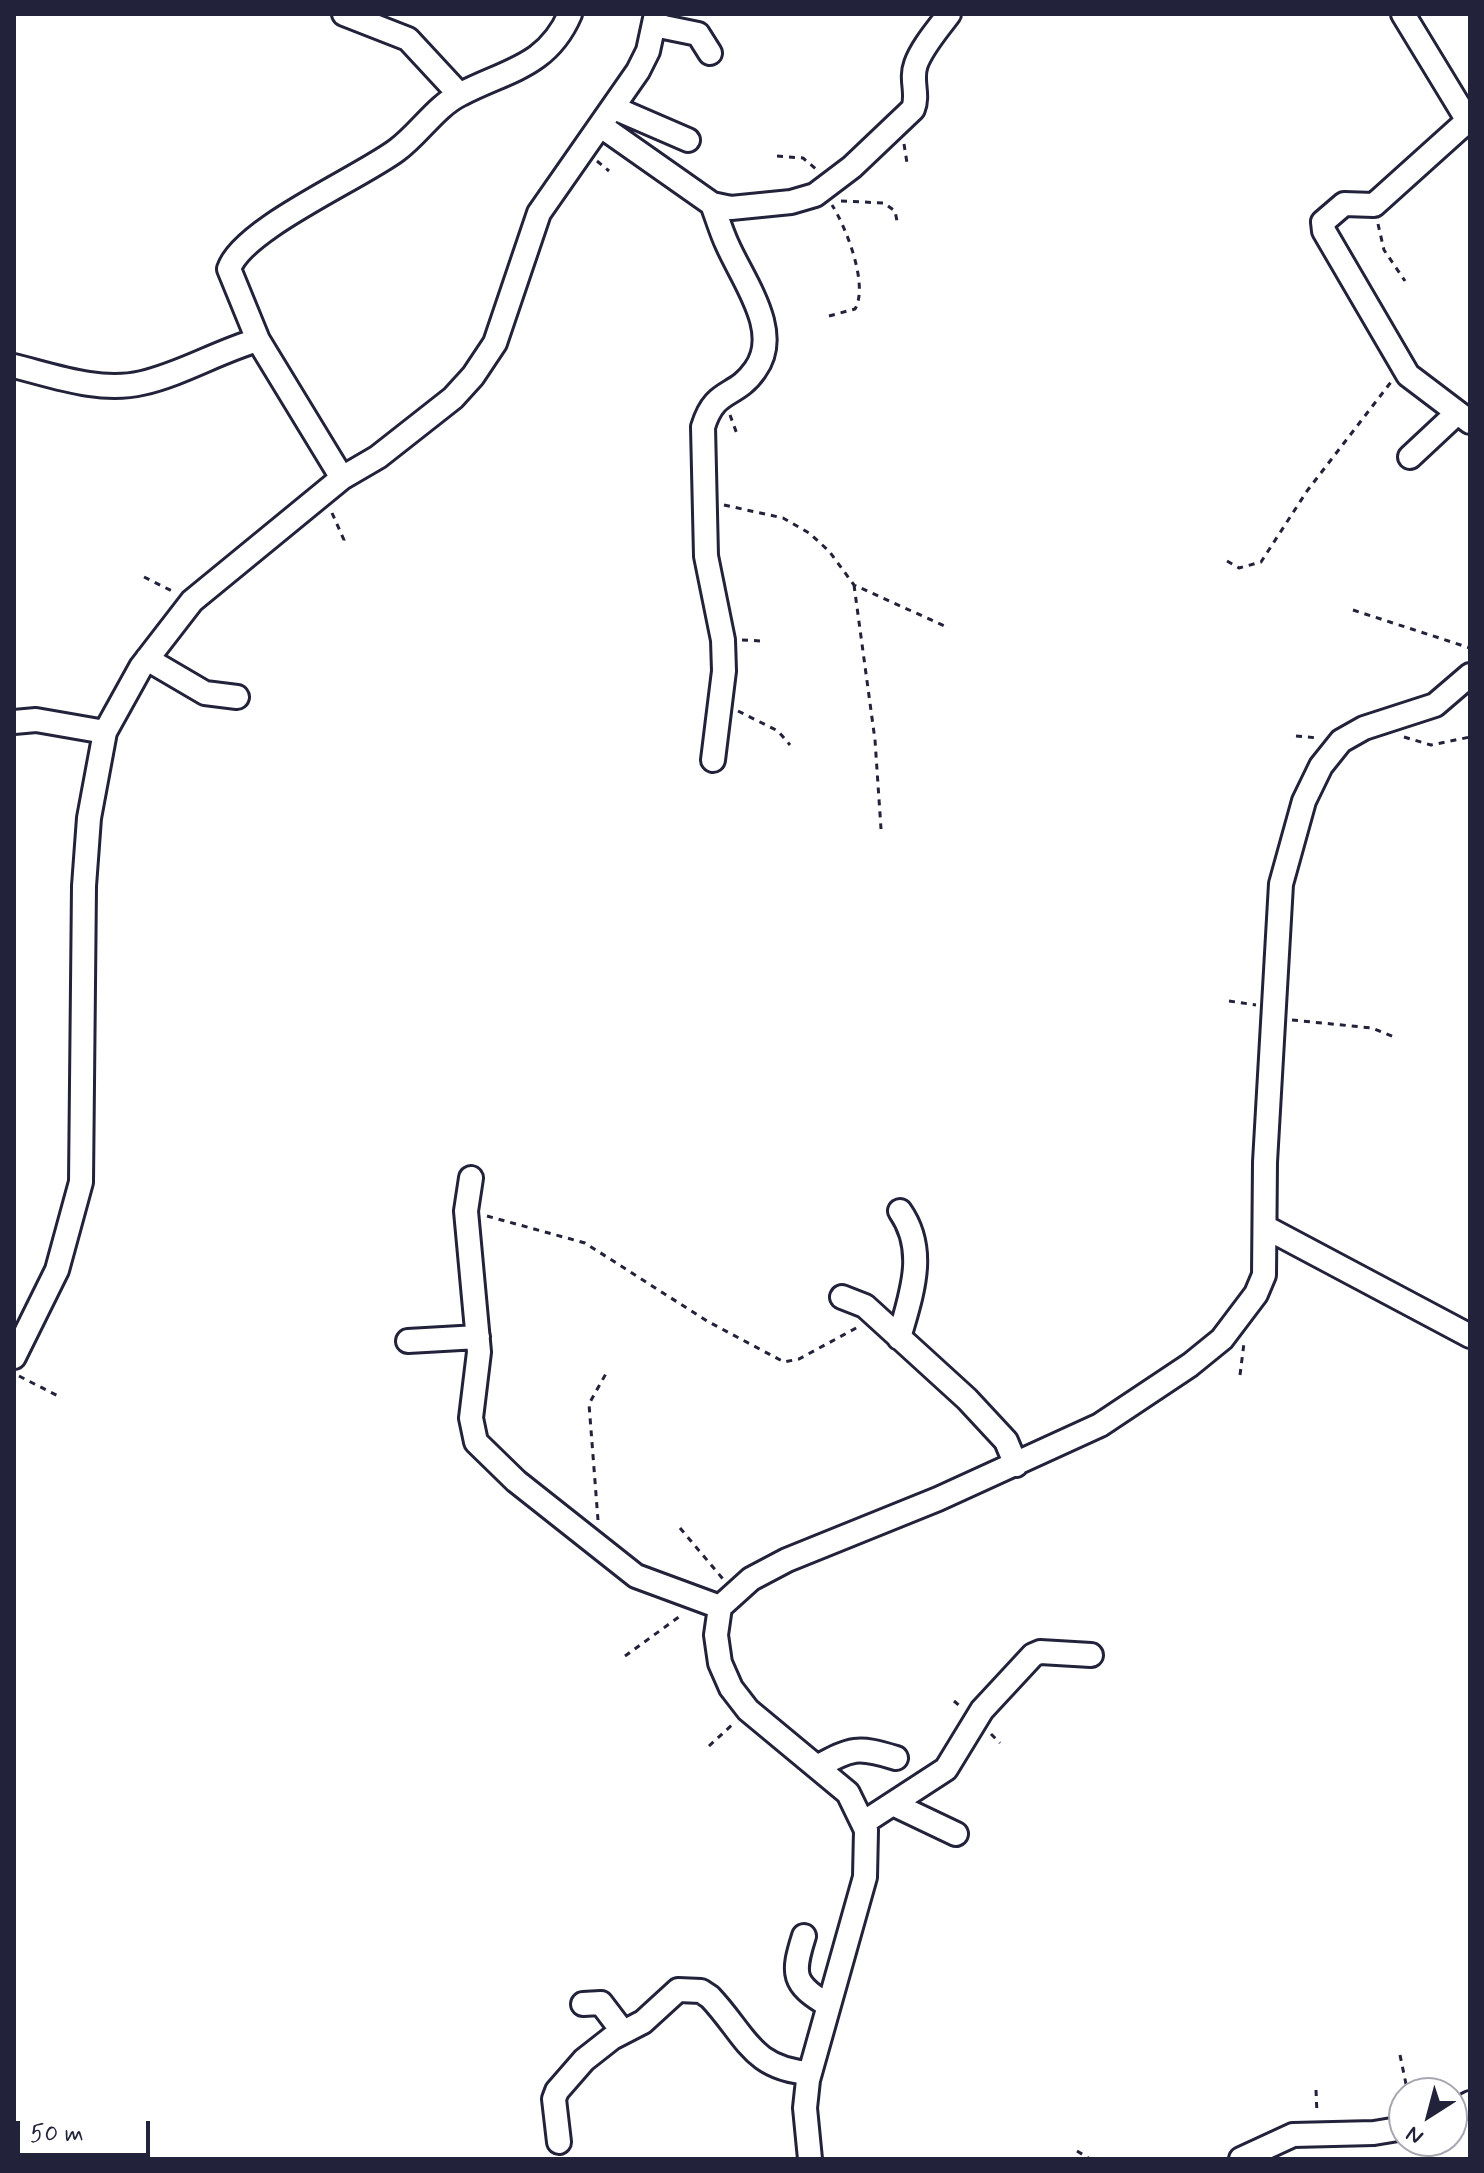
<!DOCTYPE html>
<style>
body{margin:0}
#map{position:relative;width:1484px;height:2173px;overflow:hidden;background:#fff;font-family:Mynerve,sans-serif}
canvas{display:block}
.frame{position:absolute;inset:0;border:16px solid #22223b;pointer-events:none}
.north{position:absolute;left:1388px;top:2077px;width:80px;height:80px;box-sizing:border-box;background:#fff;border:2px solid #a7a7b1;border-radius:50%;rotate:216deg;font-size:22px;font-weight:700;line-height:32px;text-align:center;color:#22223b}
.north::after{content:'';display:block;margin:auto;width:28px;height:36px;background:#22223b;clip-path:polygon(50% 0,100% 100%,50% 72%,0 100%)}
.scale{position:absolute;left:16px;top:2121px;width:134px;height:36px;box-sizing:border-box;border:4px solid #22223b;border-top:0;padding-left:10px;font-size:24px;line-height:28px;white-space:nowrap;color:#22223b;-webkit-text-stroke:6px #fff;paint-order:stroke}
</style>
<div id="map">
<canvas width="1484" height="2173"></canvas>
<div class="frame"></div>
<div class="north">N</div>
<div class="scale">50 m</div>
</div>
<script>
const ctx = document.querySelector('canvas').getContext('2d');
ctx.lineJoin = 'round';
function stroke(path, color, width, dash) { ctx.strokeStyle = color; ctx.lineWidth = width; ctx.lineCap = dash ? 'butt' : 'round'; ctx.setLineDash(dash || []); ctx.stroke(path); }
const path = new Path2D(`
 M904 144 907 163
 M777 156 803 158 816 169
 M597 161 609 171
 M841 201 884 203 895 211 898 226
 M1378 224 1384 250 1405 281
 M829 316 855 309C869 285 846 227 832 205
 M730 415 737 434
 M724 505 783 518 809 533 829 551 854 585 949 628
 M332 513 344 540 343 546
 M1227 561 1239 568 1261 562 1307 491 1391 382
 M144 577 174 592
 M854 585 875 740 881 829
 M1353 610 1470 648
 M742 640 762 641
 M738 711 778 731 790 745
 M1296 736 1318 738
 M1404 737 1431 745 1470 737
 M1229 1001 1256 1005
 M1292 1020 1372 1028 1397 1038
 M487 1216 585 1243 707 1321 784 1362 799 1359 858 1327
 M1240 1375 1244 1343
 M19 1376 58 1396
 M598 1520 589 1404 608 1370
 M680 1528 723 1579
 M625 1656 683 1614
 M954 1701 962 1708
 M991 1734 1000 1743
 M709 1746 733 1724
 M1468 1907H1470
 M1400 2055 1406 2084 1413 2093
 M1316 2090 1317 2114
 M1077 2151 1090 2159`);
const minor = new Path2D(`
 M344 14 408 39 459 94
 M1403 14 1465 116 1464 124 1374 205 1344 204 1323 222 1324 231 1408 375 1470 422
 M654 25 698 34 710 53
 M614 108 688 140
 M601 126 712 204 731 208 791 202 815 195 852 167 913 109C919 94 910 80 916 64 922 47 938 29 949 14
 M712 204C717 217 721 231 727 244 743 281 783 332 755 370 735 399 715 387 703 427L706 556 723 640 724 671 713 760
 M258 340 229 269C242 229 360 178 397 150 419 134 436 106 461 94 507 70 547 67 570 14
 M14 366C54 376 100 393 142 383 182 374 219 351 258 340L342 478
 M1410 457 1456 414
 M147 659 205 693 237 697
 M14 722 36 720 105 732
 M471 1178 466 1211 479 1352 471 1418 476 1442 516 1481 636 1576 720 1607
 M1265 1227 1470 1336
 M842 1297 865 1306 967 1399 1006 1441 1016 1465
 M899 1338C911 1295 928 1251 900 1211
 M408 1341 478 1337
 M14 1357 57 1270 81 1182 84 886 89 818 105 732 141 667 192 601 342 478 378 457 453 398 473 376 495 343 539 213 638 71 648 51 656 14
 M817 1767C852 1748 857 1746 896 1758
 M893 1804 956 1834
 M863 1823 946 1769 982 1710 1033 1655 1040 1652 1091 1655
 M804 1936C792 1974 792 1984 828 2005
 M583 2004 601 2003 623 2032
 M1452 2113 1470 2103
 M559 2142 554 2099 557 2091 584 2060 612 2038 643 2022 678 1990 701 1991 710 1997C746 2035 751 2069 810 2073
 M810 2159 805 2108 808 2080 865 1877 866 1830 848 1793 748 1710 731 1688 720 1663 716 1635 720 1607 751 1579 787 1560 938 1499 1100 1425 1190 1365 1222 1339 1256 1294 1264 1275 1265 1162 1281 884 1304 801 1321 766 1341 741 1364 728 1435 705 1470 675
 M1241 2159 1293 2135 1374 2133 1404 2128`);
stroke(minor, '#22223b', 28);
stroke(path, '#22223b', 3, [6, 6]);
stroke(minor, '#fff', 22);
</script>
